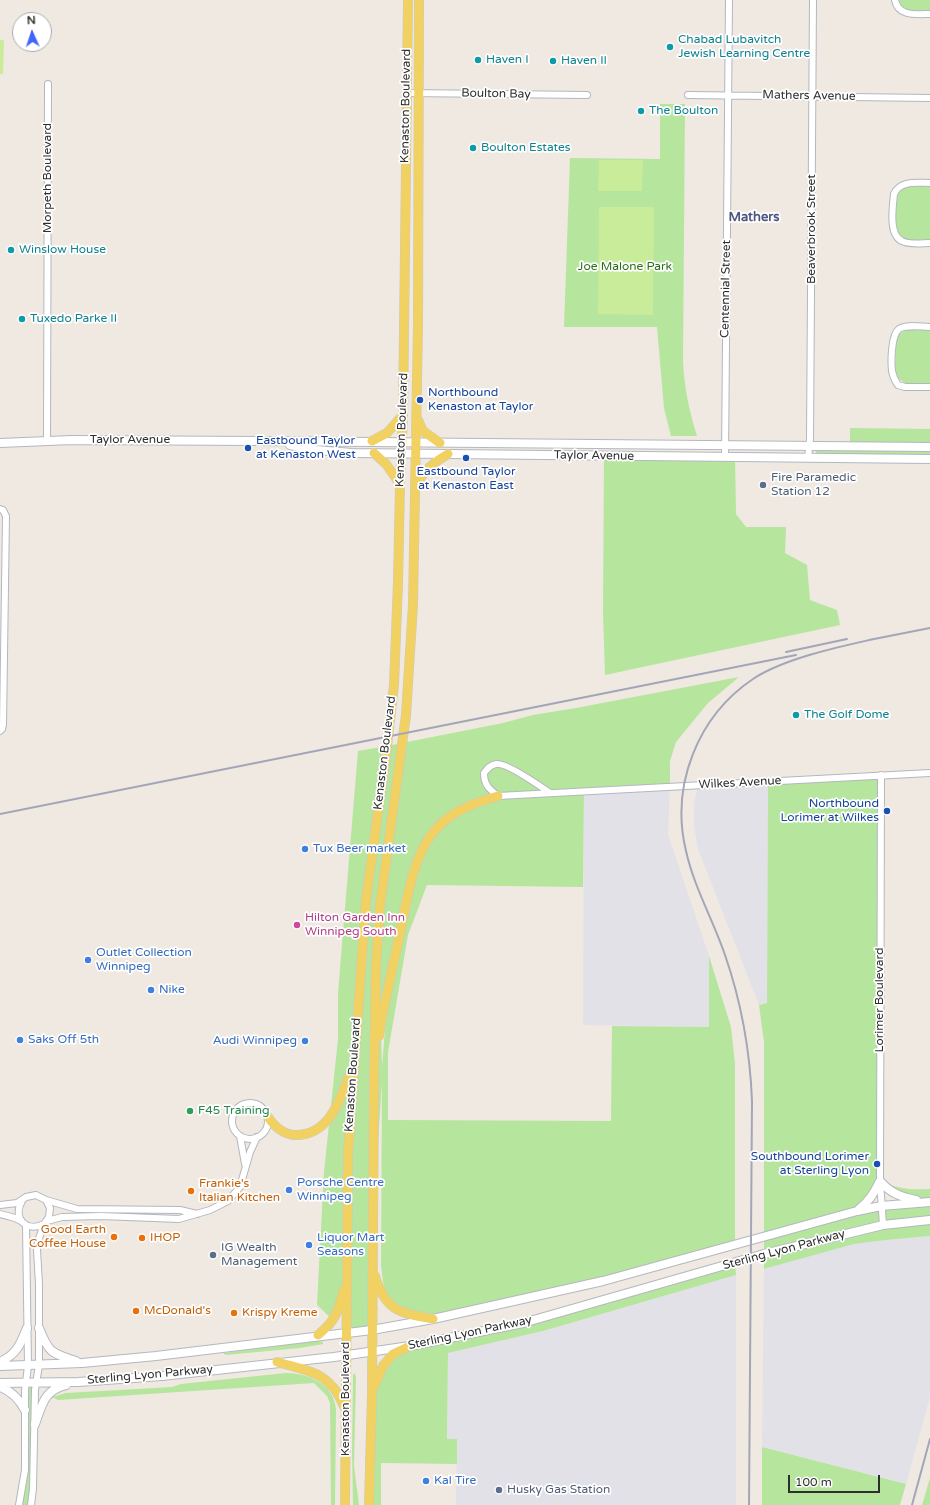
<!DOCTYPE html>
<style>
body{margin:0}
#map{position:relative;width:930px;height:1505px;overflow:hidden;background:#efe9e1;font-family:"Varela Round",sans-serif}
canvas{display:block}
.north{position:absolute;left:12px;top:12px;width:40px;height:40px;box-sizing:border-box;background:#fff;border:1px solid #ababab;border-radius:50%;rotate:357deg;font-size:11px;font-weight:700;line-height:16px;text-align:center;color:#2e2e2e}
.north::after{content:'';display:block;margin:auto;width:14px;height:18px;background:#4264fb;clip-path:polygon(50% 0,100% 100%,50% 72%,0 100%)}
.scale{position:absolute;left:788px;top:1475px;width:92px;height:18px;box-sizing:border-box;border:2px solid #2e2e2e;border-top:0;padding-left:5px;font-size:12px;line-height:14px;white-space:nowrap;color:#2e2e2e;-webkit-text-stroke:3px #fff;paint-order:stroke}
</style>
<div id="map">
<canvas width="930" height="1505"></canvas>
<div class="north">N</div>
<div class="scale">100 m</div>
</div>
<script>
const ctx = document.querySelector('canvas').getContext('2d');
ctx.lineJoin = 'round';
function paint(path, color) { ctx.fillStyle = color; ctx.fill(path, 'evenodd'); }
function stroke(path, color, width, dash) { ctx.strokeStyle = color; ctx.lineWidth = width; ctx.lineCap = dash ? 'butt' : 'round'; ctx.setLineDash(dash || []); ctx.stroke(path); }
function drawText(font, color, halo, rows, align = 'center') {
  ctx.font = font + ' "Varela Round",sans-serif'; ctx.lineWidth = 3.5; ctx.setLineDash([]); ctx.textBaseline = 'middle'; ctx.strokeStyle = halo; ctx.fillStyle = color; for (const [text, x, y, turn = 0] of rows) {
    ctx.save(); ctx.translate(x, y); ctx.rotate((+turn || 0) * Math.PI / 180); ctx.textAlign = isNaN(turn) ? turn : align; if (halo) ctx.strokeText(text, 0, 0); ctx.fillText(text, 0, 0); ctx.restore();
  }
}
const industrial = new Path2D(`
 M768 781 767 1004 759 1005 698 849 694 826V804L698 785Z
 M670 786 668 834 709 956V1027L583 1025 584 791Z
 M930 1236V1397L906 1484 762 1447 764 1269 854 1244 886 1240Z
 M736 1275V1505H456L457 1440 447 1439 448 1353 543 1331Z`);
const green = new Path2D(`
 M895 0H930V14L905 13Z
 M660 104H685L683 360C684 386 689 411 697 436H671L664 408 657 327H564L570 158 660 159Z
 M930 183V243H909L895 235 894 194 901 185Z
 M907 330H930V384H906L898 378 895 368 896 342 899 334Z
 M850 428 930 429V447L850 446Z
 M816 450 930 451V456L816 454Z
 M604 456 735 457 736 514 746 527H786L785 553 807 565 810 600 837 610 840 625 605 675 603 612Z
 M739 677 708 703 676 742 670 761V786L549 792 584 791 583 887 427 885 408 935 388 1052V1120L611 1121 612 1026 709 1027V956L731 1027 735 1064V1244L603 1281 433 1319 390 1305 384 1289 381 1265 382 1083 373 1215 372 1330 346 1333 347 1279 335 1322 317 1305 324 1172 338 1039V993L358 751 387 746 503 723 533 715 576 708ZM380 998 382 999 386 1017 382 1067Z
 M881 775 880 1181C899 1189 909 1190 930 1189V1236L886 1240 854 1244 764 1269V1042L759 1005 767 1003 768 781ZM880 1181 908 1199 881 1206 858 1210Z
 M735 1263 736 1275 543 1331 448 1353 447 1439H457V1464L381 1463V1505H374L372 1394 393 1354 523 1323Z
 M317 1341 323 1342V1344L300 1348 225 1355 224 1353Z
 M286 1373C309 1373 335 1385 336 1410L335 1505H331L330 1403 327 1396 314 1383 58 1400 52 1397 66 1393 172 1387 181 1384Z
 M353 1374H355L356 1378 354 1466 359 1505H353L352 1450Z
 M26 1383H38L31 1505H19L25 1470Z
 M762 1447 906 1484 900 1505H762Z
 M930 1478V1505H922Z`);
const pitch = new Path2D(`
 M0 40H4L3 74H0Z
 M599 160H643L642 191H598Z
 M599 207H654L653 315 598 314Z`);
const street = new Path2D(`
 M895 0C898 17 917 14 930 14
 M406 93 587 95
 M688 95 930 98
 M930 183C917 183 900 180 894 194 893 206 888 235 902 241 909 245 922 243 930 243
 M930 327C921 327 907 324 899 329 891 335 891 362 892 371 893 376 895 381 898 385L905 387H930
 M47 440 48 84
 M725 457 729 0
 M808 458 810 439 813 0
 M0 509 3 510 6 516 3 725 2 729 0 731
 M881 775 880 1181 883 1225
 M550 793C540 786 506 762 496 764 490 765 487 769 484 773 484 785 489 789 498 796L930 773
 M232 1121a18 18 0 1 1 36 0a18 18 0 1 1-36 0Z
 M240 1136 245 1164
 M46 1200 77 1209 180 1210 197 1214
 M22 1201C12 1218 26 1233 44 1224
 M0 1205 17 1203 26 1197 36 1195 46 1200 50 1208 49 1217 44 1224 38 1241 37 1250 39 1284V1365L35 1390 33 1489 31 1505
 M0 1214 15 1218 21 1221
 M47 1221 62 1217 101 1216 179 1219 210 1210 228 1201 240 1187 250 1152 257 1137
 M19 1505 25 1470V1390L28 1366 26 1225`);
const secondary = new Path2D(`
 M0 443 72 440 260 441 930 447
 M290 445 315 450 352 453 930 459
 M859 1209C869 1202 875 1192 880 1181 890 1193 901 1197 916 1200
 M39 1328C48 1352 52 1354 76 1361
 M0 1362C17 1354 20 1345 27 1328
 M0 1366 82 1363 156 1356 372 1330 433 1319 603 1281 857 1211 881 1206 930 1202
 M0 1383 78 1382 162 1376 334 1357 410 1346 523 1323 764 1254 883 1225 930 1220
 M0 1387C12 1391 19 1399 25 1410
 M35 1424C42 1405 44 1390 66 1385`);
const primary = new Path2D(`
 M418 420 423 431 440 443
 M372 441 387 433 403 415
 M374 453 386 464 400 484
 M416 485C424 471 433 462 448 454
 M379 1036 382 1016C388 988 394 960 400 933 407 900 413 853 437 828 453 810 475 803 498 796
 M268 1117C274 1126 284 1135 296 1135 330 1135 340 1099 351 1072
 M375 1276C385 1311 400 1313 433 1319
 M318 1335C337 1319 337 1313 344 1290
 M277 1362C309 1371 330 1372 344 1406
 M374 1387 383 1366 393 1354 410 1346
 M345 1505 348 1154 366 900 387 746 394 685 398 582 400 484 403 415 408 0
 M369 1505 372 1394 374 1075 376 964 380 906 406 715 413 605 418 325 419 0`);
const rail = new Path2D(`
 M869 640 930 628
 M786 652 847 639
 M0 814 796 655
 M749 1505 752 1101C750 1050 742 1004 725 955 713 920 694 887 686 851 670 785 698 716 753 679 783 659 838 647 874 639
 M912 1505 930 1439`);
const markers = [
 [670,47,4,"#0f9aa8"],
 [478,60,4,"#0f9aa8"],
 [553,61,4,"#0f9aa8"],
 [641,111,4,"#0f9aa8"],
 [473,148,4,"#0f9aa8"],
 [11,250,4,"#0f9aa8"],
 [22,319,4,"#0f9aa8"],
 [420,400,4,"#1a4fb4"],
 [248,448,4,"#1a4fb4"],
 [466,458,4,"#1a4fb4"],
 [763,485,4,"#5c6f8a"],
 [796,715,4,"#0f9aa8"],
 [887,811,4,"#1a4fb4"],
 [305,849,4,"#3f7fe0"],
 [297,925,4,"#d1479c"],
 [88,960,4,"#3f7fe0"],
 [151,990,4,"#3f7fe0"],
 [20,1040,4,"#3f7fe0"],
 [305,1041,4,"#3f7fe0"],
 [190,1111,4,"#2e9e5b"],
 [877,1164,4,"#1a4fb4"],
 [289,1190,4,"#3f7fe0"],
 [191,1191,4,"#e8710a"],
 [114,1237,4,"#e8710a"],
 [142,1238,4,"#e8710a"],
 [309,1245,4,"#3f7fe0"],
 [213,1255,4,"#5c6f8a"],
 [136,1311,4,"#e8710a"],
 [234,1313,4,"#e8710a"],
 [426,1481,4,"#3f7fe0"],
 [499,1490,4,"#5c6f8a"]
];
const cultureNames = [
 ["Chabad Lubavitch",678,40],
 ["Jewish Learning Centre",678,54],
 ["Haven I",486,60],
 ["Haven II",561,61],
 ["The Boulton",649,111],
 ["Boulton Estates",481,148],
 ["Winslow House",19,250],
 ["Tuxedo Parke II",30,319],
 ["The Golf Dome",804,715]
];
const streetNames = [
 ["Boulton Bay",496,94,1],
 ["Mathers Avenue",809,96,1],
 ["Kenaston Boulevard",406,106,-89],
 ["Morpeth Boulevard",48,178,-90],
 ["Beaverbrook Street",812,229,-90],
 ["Centennial Street",726,289,-89],
 ["Kenaston Boulevard",402,430,-88],
 ["Taylor Avenue",130,440],
 ["Taylor Avenue",594,456,1],
 ["Kenaston Boulevard",385,753,-83],
 ["Wilkes Avenue",740,783,-3],
 ["Lorimer Boulevard",880,1000,-90],
 ["Kenaston Boulevard",353,1075,-86],
 ["Sterling Lyon Parkway",784,1250,-15],
 ["Sterling Lyon Parkway",470,1333,-12],
 ["Sterling Lyon Parkway",150,1375,-5],
 ["Kenaston Boulevard",346,1399,-90]
];
const parkNames = [
 ["Joe Malone Park",625,267]
];
const transitNames = [
 ["Northbound",428,393],
 ["Kenaston at Taylor",428,407],
 ["Eastbound Taylor",256,441],
 ["at Kenaston West",256,455],
 ["Eastbound Taylor",466,472,"center"],
 ["at Kenaston East",466,486,"center"],
 ["Northbound",879,804,"right"],
 ["Lorimer at Wilkes",879,818,"right"],
 ["Southbound Lorimer",869,1157,"right"],
 ["at Sterling Lyon",869,1171,"right"]
];
const serviceNames = [
 ["Fire Paramedic",771,478],
 ["Station 12",771,492],
 ["IG Wealth",221,1248],
 ["Management",221,1262],
 ["Husky Gas Station",507,1490]
];
const shopNames = [
 ["Tux Beer market",313,849],
 ["Outlet Collection",96,953],
 ["Winnipeg",96,967],
 ["Nike",159,990],
 ["Saks Off 5th",28,1040],
 ["Audi Winnipeg",297,1041,"right"],
 ["Porsche Centre",297,1183],
 ["Winnipeg",297,1197],
 ["Liquor Mart",317,1238],
 ["Seasons",317,1252],
 ["Kal Tire",434,1481]
];
const hotelNames = [
 ["Hilton Garden Inn",305,918],
 ["Winnipeg South",305,932]
];
const leisureNames = [
 ["F45 Training",198,1111]
];
const foodNames = [
 ["Frankie's",199,1184],
 ["Italian Kitchen",199,1198],
 ["Good Earth",106,1230,"right"],
 ["Coffee House",106,1244,"right"],
 ["IHOP",150,1238],
 ["McDonald's",144,1311],
 ["Krispy Kreme",242,1313]
];
const neighbourhoodNames = [
 ["Mathers",754,218]
];
paint(industrial, '#e3e1e8');
paint(green, '#b6e59e');
paint(pitch, '#c9ec9a');
stroke(street, '#b4b7c1', 8);
stroke(secondary, '#b4b7c1', 10);
stroke(primary, '#c9c9c9', 10);
stroke(street, '#fff', 6);
stroke(secondary, '#fff', 8);
stroke(primary, '#f2d163', 9);
stroke(rail, '#a3a6b8', 2);
for (const [x, y, r, color] of markers) { const dot = new Path2D(); dot.arc(x, y, r, 0, 2 * Math.PI); ctx.fillStyle = color; ctx.fill(dot); stroke(dot, '#fff', 1.5); }
drawText('12px', '#0d838f', '#fff', cultureNames, 'left');
drawText('12px', '#2e2e2e', '#fff', streetNames);
drawText('12px', '#2c6e1b', '#fff', parkNames);
drawText('12px', '#164399', '#fff', transitNames, 'left');
drawText('12px', '#4e5e75', '#fff', serviceNames, 'left');
drawText('12px', '#366cbe', '#fff', shopNames, 'left');
drawText('12px', '#b23c85', '#fff', hotelNames, 'left');
drawText('12px', '#27864d', '#fff', leisureNames, 'left');
drawText('12px', '#c56008', '#fff', foodNames, 'left');
drawText('bold 13px', '#4d5680', '#fff', neighbourhoodNames);
</script>
